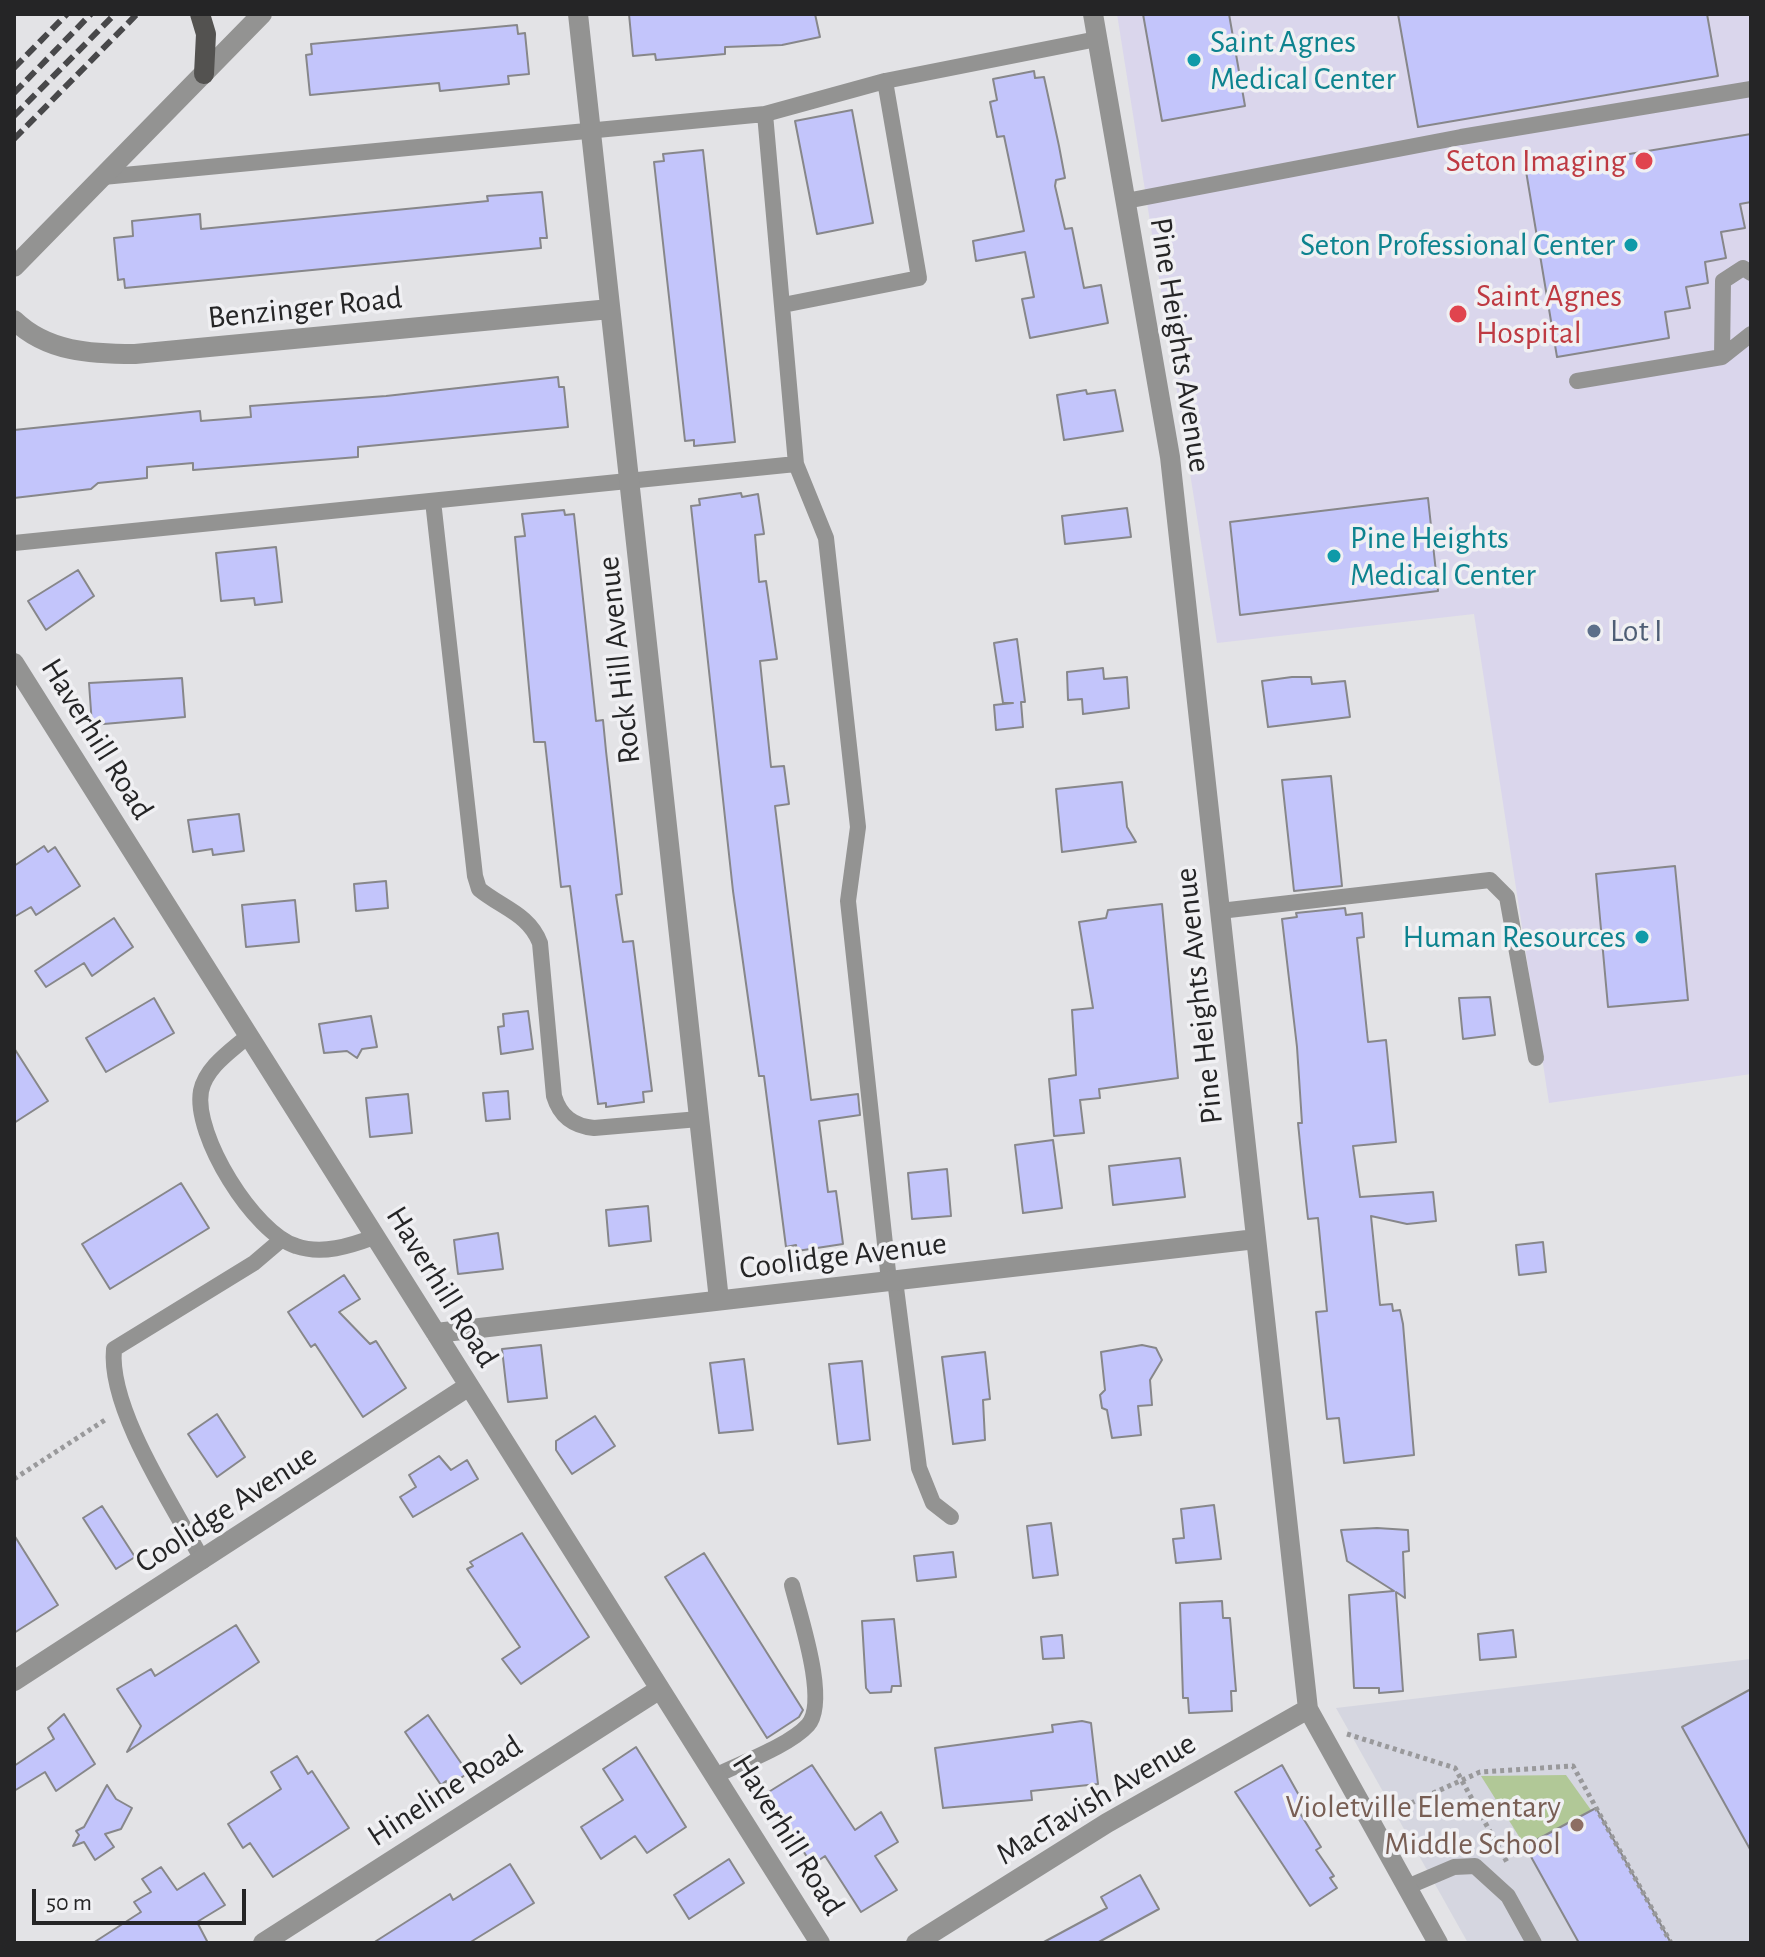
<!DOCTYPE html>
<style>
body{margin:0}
#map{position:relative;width:1765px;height:1957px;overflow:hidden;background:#e3e3e6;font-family:"Alegreya Sans",sans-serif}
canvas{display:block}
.frame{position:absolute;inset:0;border:16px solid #252526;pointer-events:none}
.scale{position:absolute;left:32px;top:1889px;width:214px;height:36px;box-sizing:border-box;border:4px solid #252526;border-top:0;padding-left:10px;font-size:24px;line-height:28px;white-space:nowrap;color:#252526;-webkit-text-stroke:6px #f0f0f3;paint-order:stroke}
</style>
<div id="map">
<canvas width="1765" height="1957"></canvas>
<div class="frame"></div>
<div class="scale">50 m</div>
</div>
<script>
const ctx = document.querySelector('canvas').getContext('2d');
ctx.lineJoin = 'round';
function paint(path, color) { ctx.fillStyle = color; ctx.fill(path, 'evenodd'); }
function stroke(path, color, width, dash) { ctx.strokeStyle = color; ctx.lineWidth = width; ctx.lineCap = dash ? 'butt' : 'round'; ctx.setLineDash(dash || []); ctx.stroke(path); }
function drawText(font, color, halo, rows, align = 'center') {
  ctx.font = font + ' "Alegreya Sans",sans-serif'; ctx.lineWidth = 7; ctx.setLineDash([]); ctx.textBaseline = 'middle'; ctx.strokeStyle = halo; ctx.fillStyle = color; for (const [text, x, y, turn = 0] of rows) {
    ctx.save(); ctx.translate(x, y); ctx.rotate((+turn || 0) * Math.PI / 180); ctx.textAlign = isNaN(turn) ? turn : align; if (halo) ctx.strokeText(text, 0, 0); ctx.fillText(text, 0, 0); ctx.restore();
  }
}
const built = new Path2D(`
 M1751 1659V1943H1468L1336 1708Z`);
const medical = new Path2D(`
 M1117 14H1751V1074L1549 1103 1474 614 1217 643Z`);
const green = new Path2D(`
 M1566 1775 1591 1810 1525 1846 1481 1776Z`);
const building = new Path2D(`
 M629 14H815L820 37 782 45 725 47V54L656 60 655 54 633 56Z
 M1143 14H1229L1245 106 1162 121Z
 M1398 14H1707L1718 76 1418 127Z
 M517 25 518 34 525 33 529 74 508 76 509 84 440 91 439 83 310 95 306 55 312 54 311 44Z
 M1034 71 1035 78 1044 77 1059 146 1065 178 1056 180 1055 186 1065 229 1072 228 1084 288 1101 285 1108 323 1030 338 1022 299 1034 297 1025 252 976 261 973 241 1024 231 1004 136 997 137 990 102 997 100 993 79Z
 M852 110 873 223 817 234 795 121Z
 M1751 134V202L1740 204 1745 228 1721 232 1726 258 1705 262 1708 283 1686 287 1690 308 1665 312 1669 338 1557 357 1526 171Z
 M703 150 735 442 694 446V440L685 441 654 162 664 161 663 154Z
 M542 192 547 238H540L541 248 125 288 124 279 118 280 114 238 133 236 132 221 200 214 201 229 488 201 487 196Z
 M558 377 559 387H564L568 427 358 447V457L193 470V463L147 467V478L98 483 91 489 14 498V430L200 411 201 421 251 417 250 406 386 396Z
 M1086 390 1087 394 1115 390 1123 431 1064 440 1057 395Z
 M741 493 742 497 758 494 764 534 755 535 759 582 766 581 777 659 760 661 771 767 784 766 789 804 775 806 811 1100 858 1094 860 1115 819 1121 828 1192 836 1191 843 1244 797 1251 796 1245 786 1247 764 1076H759L733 891 691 506 700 505 699 499Z
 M1428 498 1438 591 1240 615 1230 522Z
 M1127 508 1131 537 1065 544 1062 516Z
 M564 510 565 515 574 514 596 721 603 720 606 751 622 894 616 895 623 942 633 941 652 1091 643 1092 644 1102 606 1107V1103L598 1104 570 886 561 887 545 742H534L515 537 525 536 522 514Z
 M276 547 282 602 255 605 254 598 221 601 216 553Z
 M78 570 94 596 46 630 28 601Z
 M1017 639 1025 702H1021L1023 727 996 730 994 705 1013 703H1003L994 643Z
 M1103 668 1104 679 1127 677 1129 708 1083 714 1082 699 1068 700 1067 672Z
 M1292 677H1311L1312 684 1345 681 1350 717 1268 727 1262 681Z
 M182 678 185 717 92 725 89 683Z
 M1331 776 1342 886 1294 891 1282 780Z
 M1122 782 1127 827 1136 842 1062 852 1056 789Z
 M239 814 244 851 213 855 212 849 193 852 188 820Z
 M44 846 48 852 55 847 80 886 36 915 31 907 14 917V866Z
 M1675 866 1688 1000 1608 1007 1596 874Z
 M386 881 388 908 356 911 354 884Z
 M295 900 299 942 246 947 242 905Z
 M1162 904 1178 1078 1099 1089 1100 1098 1080 1100 1084 1133 1054 1136 1049 1079 1076 1075 1072 1010 1093 1008 1079 922 1106 918 1108 910Z
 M1345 908 1346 915 1362 913 1364 937 1357 938 1368 1042 1386 1040 1396 1142 1353 1146 1360 1197 1433 1192 1436 1221 1407 1224 1371 1216 1380 1305 1392 1304 1393 1311 1400 1310 1403 1324 1414 1455 1344 1463 1339 1418 1327 1419 1316 1312 1327 1311 1318 1218 1308 1219 1304 1183 1298 1123H1302L1297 1047 1282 919 1297 917 1296 913Z
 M114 918 133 947 92 976 84 963 46 987 35 971Z
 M1490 997 1495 1035 1463 1039 1459 998Z
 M154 998 174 1033 106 1072 86 1038Z
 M528 1011 533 1049 501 1054 498 1027 504 1026 503 1014Z
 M371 1016 377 1047 362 1049 357 1058 347 1051 324 1053 319 1024Z
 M14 1048 48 1101 14 1123Z
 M508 1091 510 1119 486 1121 483 1093Z
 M408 1094 412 1133 370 1137 366 1098Z
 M1053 1140 1062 1208 1023 1213 1015 1145Z
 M1180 1158 1185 1197 1113 1205 1109 1166Z
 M947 1169 951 1216 912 1219 908 1173Z
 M181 1183 209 1228 110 1289 82 1244Z
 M648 1206 651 1241 609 1246 606 1210Z
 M498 1233 503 1269 458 1274 454 1240Z
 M1543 1242 1546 1272 1519 1275 1516 1245Z
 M344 1275 360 1299 339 1312 370 1344 376 1341 406 1388 363 1417 315 1344 311 1347 288 1312Z
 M541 1345 547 1398 508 1402 502 1349Z
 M1142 1345 1156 1348 1162 1360 1150 1380 1152 1405 1138 1406 1141 1435 1112 1438 1107 1410 1102 1408 1100 1395 1105 1390 1101 1352Z
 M985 1352 990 1399 983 1400 985 1440 953 1444 942 1357Z
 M744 1359 753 1430 719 1433 710 1363Z
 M862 1361 870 1440 838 1444 829 1364Z
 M217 1414 245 1457 217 1477 188 1434Z
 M595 1416 615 1446 572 1474 556 1450V1441Z
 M439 1456 451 1470 467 1460 478 1479 413 1517 400 1497 416 1487 409 1475Z
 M1214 1505 1221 1559 1176 1563 1173 1539 1184 1538 1181 1509Z
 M102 1506 135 1557 116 1569 83 1518Z
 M1051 1523 1058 1575 1033 1578 1027 1526Z
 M1377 1528 1408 1530 1409 1551 1403 1552 1405 1598 1396 1592 1403 1691 1379 1693V1688H1354L1349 1595 1394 1591 1347 1561 1341 1530Z
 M522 1533 589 1637 521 1684 502 1659 520 1647 467 1569 473 1566 470 1562Z
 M14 1535 58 1605 14 1633Z
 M953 1552 956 1577 917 1581 914 1556Z
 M704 1553 803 1710 799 1717 767 1738 665 1577Z
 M1222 1601 1223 1618H1230L1236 1691H1231L1232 1711 1189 1713 1188 1698H1183L1180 1603Z
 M894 1619 901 1686H892L891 1692 870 1693 866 1688 862 1621Z
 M236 1625 259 1662 127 1752 141 1726 117 1689 151 1669 155 1676Z
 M1513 1630 1516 1657 1480 1660 1478 1634Z
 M1062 1635 1064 1658 1043 1659 1041 1637Z
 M1751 1689V1851L1682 1727Z
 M64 1714 95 1764 56 1791 45 1772 14 1791V1766L54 1739 48 1728Z
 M428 1715 468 1773 449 1786 446 1781 441 1785 405 1732Z
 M1082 1721 1091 1723 1098 1784 1031 1791 1032 1800 943 1808 935 1748 1053 1732 1052 1725Z
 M636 1747 686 1827 647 1853 635 1836 601 1859 581 1827 623 1800 603 1769Z
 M297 1756 308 1774 312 1771 349 1828 273 1877 250 1843 243 1848 228 1824 281 1789 271 1772Z
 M812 1765 855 1830 881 1812 898 1842 875 1856 897 1890 861 1912 825 1856 812 1865 767 1793Z
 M1282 1765 1305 1806 1298 1810 1321 1847 1316 1850 1334 1876 1330 1878 1337 1888 1310 1906 1235 1792Z
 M107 1785 116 1799 132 1808 121 1829 105 1834 114 1847 95 1860 84 1842 73 1846 79 1835 76 1831 84 1827Z
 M1596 1808 1671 1943H1579L1525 1846Z
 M729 1859 744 1883 689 1919 674 1895Z
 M510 1864 534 1903 469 1943H373L450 1894 453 1900Z
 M161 1867 177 1890 204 1873 225 1905 197 1922 208 1943H93L141 1912 134 1902 151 1892 142 1879Z
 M1140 1875 1159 1909 1097 1943H1042L1107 1908 1101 1897Z`);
const path = new Path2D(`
 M14 1479 105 1420
 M1347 1734 1455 1768 1508 1864
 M1389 1813 1480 1772 1573 1766 1671 1943`);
const lane = new Path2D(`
 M765 114 796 464 826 538 858 827 848 901 889 1281
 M103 177 765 114 885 81 1097 39
 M1126 201 1461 137 1751 89
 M783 305 919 278 885 81
 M1722 357 1723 281 1743 268 1751 273
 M1577 381 1722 357 1751 334
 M433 501 475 876 479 889C502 908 529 914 540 943L554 1096C560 1116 573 1126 594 1128L699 1119
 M14 543 796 464
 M1220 911 1490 880 1507 897 1536 1058
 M248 1036C231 1051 206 1067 201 1091 193 1135 254 1233 296 1246 322 1255 350 1246 374 1237
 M895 1280 919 1468 933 1503 951 1517
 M203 1561C174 1507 108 1409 114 1349L254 1263 281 1240
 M715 1776C741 1763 789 1746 808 1725 829 1701 799 1614 792 1585
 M1407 1887 1454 1867 1475 1866 1508 1896 1534 1943`);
const street = new Path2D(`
 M578 14 719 1300
 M1093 14 1170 457 1308 1709 1438 1943
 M14 267 262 14
 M14 320C47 352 91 354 135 354L610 309
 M14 663 820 1943
 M436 1333 1256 1239
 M14 1681 469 1386
 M263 1943 660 1689
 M916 1943 1107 1823 1308 1709`);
const primary = new Path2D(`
 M200 14 206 34 204 74`);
const rail = new Path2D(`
 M14 68 67 14
 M14 93 91 14
 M14 116 115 14
 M14 139 137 14`);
const markers = [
 [1194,60,8,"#0f9aa8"],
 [1644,161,10,"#e0444e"],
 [1631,245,8,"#0f9aa8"],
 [1458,314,10,"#e0444e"],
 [1334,556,8,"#0f9aa8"],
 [1594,631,8,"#5c6f8a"],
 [1642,937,8,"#0f9aa8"],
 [1577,1825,8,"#8d6e63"]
];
const cultureNames = [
 ["Saint Agnes",1210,42],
 ["Medical Center",1210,79],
 ["Seton Professional Center",1615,245,"right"],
 ["Pine Heights",1350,538],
 ["Medical Center",1350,575],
 ["Human Resources",1626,937,"right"]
];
const healthNames = [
 ["Seton Imaging",1626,161],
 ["Saint Agnes",1476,296,"left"],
 ["Hospital",1476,333,"left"]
];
const streetNames = [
 ["Benzinger Road",305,308,-6],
 ["Pine Heights Avenue",1180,345,81],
 ["Rock Hill Avenue",619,660,-96],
 ["Haverhill Road",97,739,58],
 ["Pine Heights Avenue",1199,996,-96],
 ["Coolidge Avenue",843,1256,-7],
 ["Haverhill Road",442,1287,58],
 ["Coolidge Avenue",226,1509,-33],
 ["Hineline Road",445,1791,-33],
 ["MacTavish Avenue",1096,1799,-31],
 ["Haverhill Road",788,1835,58]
];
const serviceNames = [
 ["Lot I",1610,631]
];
const educationNames = [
 ["Violetville Elementary",1561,1807],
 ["Middle School",1561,1844]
];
paint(built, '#d5d6e0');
paint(medical, '#dad6ec');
paint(green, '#b1c897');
paint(building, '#c3c5fb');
stroke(building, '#87878a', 2);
stroke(path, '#99999b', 5, [4, 4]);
stroke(lane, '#939392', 16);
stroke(street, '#939392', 20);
stroke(primary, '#535250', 20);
stroke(rail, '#48484a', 6, [12, 6]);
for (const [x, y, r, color] of markers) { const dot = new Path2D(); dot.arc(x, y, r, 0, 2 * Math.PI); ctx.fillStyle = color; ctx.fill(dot); stroke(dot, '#f0f0f3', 3); }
drawText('32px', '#0d838f', '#f0f0f3', cultureNames, 'left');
drawText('32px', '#be3a42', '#f0f0f3', healthNames, 'right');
drawText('32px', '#252526', '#f0f0f3', streetNames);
drawText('32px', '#4e5e75', '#f0f0f3', serviceNames, 'left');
drawText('32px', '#785e54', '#f0f0f3', educationNames, 'right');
</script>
